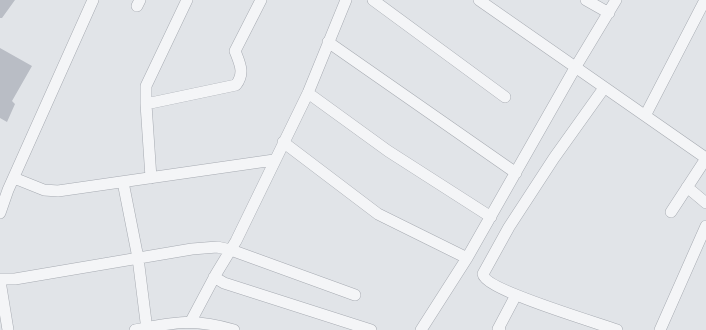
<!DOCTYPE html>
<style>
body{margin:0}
canvas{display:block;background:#e1e4e8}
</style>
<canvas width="706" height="330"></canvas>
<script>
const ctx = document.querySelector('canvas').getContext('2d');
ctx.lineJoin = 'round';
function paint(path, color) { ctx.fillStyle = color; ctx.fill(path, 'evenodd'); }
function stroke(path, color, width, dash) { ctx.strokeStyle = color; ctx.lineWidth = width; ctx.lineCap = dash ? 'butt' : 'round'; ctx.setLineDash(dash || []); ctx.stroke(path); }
const building = new Path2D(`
 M0 0H15L2 18H0Z
 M0 48 32 66 12 101 15 104 7 122 0 118Z`);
const street = new Path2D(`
 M373 0 505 97
 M479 0 703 156 705 160 671 212
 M586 0 609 13
 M137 6 140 0
 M328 42 516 173
 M604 88 554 158 509 227 483 274C485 290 598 323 617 330
 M308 93 388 151 491 217
 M146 104 236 85C245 73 240 64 235 51L261 0
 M646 114 705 0
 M283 142 378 214 467 258
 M14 178 44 190 58 191 274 160
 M151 178 146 104V86L187 0
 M123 182 138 258 147 330
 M687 187 706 203
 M0 213 8 190 93 0
 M214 277 224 283 371 330
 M0 279H15L192 249 217 247 231 250 355 295
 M0 281 8 330
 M191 321 216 274 236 241 308 93 346 0
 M135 330C175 322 194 318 234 330
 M421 330 467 258 575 68 616 0
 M500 330 498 329 516 295
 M660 330 706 226`);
paint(building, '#b9bdc5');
stroke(street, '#a7abb2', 12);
stroke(street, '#f4f5f7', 11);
</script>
